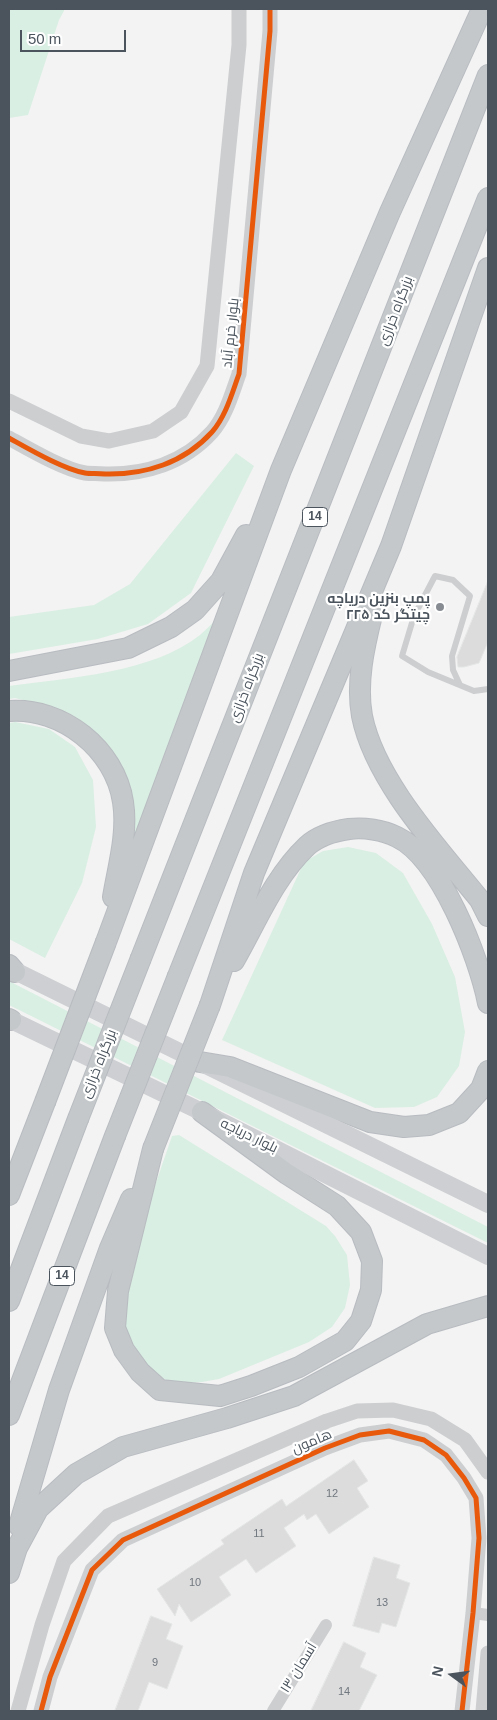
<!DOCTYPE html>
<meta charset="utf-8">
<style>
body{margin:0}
#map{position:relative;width:497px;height:1720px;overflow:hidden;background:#f3f3f3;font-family:Helvetica,sans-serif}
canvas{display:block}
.frame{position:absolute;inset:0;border:10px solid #4b545d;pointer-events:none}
.north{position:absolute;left:427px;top:1650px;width:50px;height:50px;-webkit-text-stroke:4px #fff;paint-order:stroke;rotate:284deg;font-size:14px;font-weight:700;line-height:20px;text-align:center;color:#4b545d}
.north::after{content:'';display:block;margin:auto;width:18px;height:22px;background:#4b545d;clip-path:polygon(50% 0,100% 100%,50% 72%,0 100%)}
.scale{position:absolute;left:20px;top:30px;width:106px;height:22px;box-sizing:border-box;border:2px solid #4b545d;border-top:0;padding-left:6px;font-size:15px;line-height:18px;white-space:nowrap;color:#4b545d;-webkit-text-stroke:4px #fff;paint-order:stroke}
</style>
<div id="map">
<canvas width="497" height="1720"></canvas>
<div class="frame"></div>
<div class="north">N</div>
<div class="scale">50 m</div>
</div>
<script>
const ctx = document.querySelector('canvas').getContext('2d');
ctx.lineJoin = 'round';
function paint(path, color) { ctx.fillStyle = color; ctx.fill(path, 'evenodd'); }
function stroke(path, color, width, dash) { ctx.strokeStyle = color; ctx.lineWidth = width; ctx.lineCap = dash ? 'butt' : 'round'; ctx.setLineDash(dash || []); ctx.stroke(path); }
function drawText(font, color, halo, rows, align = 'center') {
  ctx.font = font + ' Helvetica,Cairo,sans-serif'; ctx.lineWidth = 4.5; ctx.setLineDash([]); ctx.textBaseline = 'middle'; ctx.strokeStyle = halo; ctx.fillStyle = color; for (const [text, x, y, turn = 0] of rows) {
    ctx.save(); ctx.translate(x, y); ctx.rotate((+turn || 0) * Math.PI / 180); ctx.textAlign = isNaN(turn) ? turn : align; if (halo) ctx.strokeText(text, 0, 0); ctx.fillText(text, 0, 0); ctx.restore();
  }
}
const green = new Path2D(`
 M9 9H65L59 20 28 115 9 118Z
 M236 453 254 466 191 593 148 624 98 639 9 654V617L94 605 130 584Z
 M227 608 123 877 128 792 38 704 15 698 9 699V686C68 678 152 673 200 635 209 627 218 617 227 608Z
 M15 722 49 729 75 747 93 780 96 827 82 883 45 958 9 939V723Z
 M348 847 376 853 403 873 432 924 455 977 465 1032 459 1066 437 1097 414 1107 375 1108 222 1040 304 862 323 851Z
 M9 981 488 1227V1243L9 1005Z
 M179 1135 326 1226 335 1236 347 1255 350 1285 345 1308 332 1327 309 1342 219 1379 202 1382 174 1384 151 1372 134 1354 123 1329 124 1306 150 1200 172 1136Z`);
const building = new Path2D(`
 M488 581V642L479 663 464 667H458L457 657Z
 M354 1460 368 1481 357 1488 369 1507 329 1534 316 1514 307 1520 304 1514 284 1528 296 1546 256 1573 246 1559 219 1577 231 1595 191 1622 179 1604 175 1616 157 1589 224 1544 221 1540 282 1499 286 1506Z
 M374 1557 400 1565 396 1578 410 1583 396 1627 382 1623 379 1633 353 1626Z
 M151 1616 172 1624 166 1639 183 1646 167 1689 149 1682 138 1711H115Z
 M344 1642 366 1653 360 1667 377 1675 359 1711H311Z`);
const service = new Path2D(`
 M460 685 453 670 452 656 470 596 453 580 435 576 414 616 402 656 428 672 474 691 488 689`);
const minor = new Path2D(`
 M473 1613 488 1615
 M273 1711 326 1625`);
const tertiary = new Path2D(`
 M9 401 81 436 109 441 153 431 181 412 207 366 239 45V9
 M9 438C29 449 63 469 85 473 91 474 98 473 105 474 145 475 184 463 212 432 226 416 232 393 239 374L270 31V9
 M18 1711 42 1625 64 1561 108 1516 327 1421 357 1411 393 1410 431 1419 465 1440 488 1472
 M41 1711 50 1677 92 1570 123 1540 325 1448 360 1435 389 1431 424 1440 446 1455 464 1478 476 1498 479 1538 473 1613 462 1711
 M483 1711 488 1653`);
const secondary = new Path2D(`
 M9 968 488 1204
 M9 1019 202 1112 488 1256`);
const trunk = new Path2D(`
 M372 615C364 647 356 683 362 716 375 781 439 849 480 900L488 916
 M9 671 128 648 171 627 195 610 221 581 246 535
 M9 711C62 707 115 749 123 802 128 833 118 867 113 897
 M106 942 281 470 390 212 482 9
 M141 958 488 75
 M234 961C256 923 274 877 307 846 318 836 335 831 349 829 364 827 383 830 397 837 441 858 479 958 488 1003
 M9 965 15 972
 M178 976 488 198
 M210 1005 254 873 391 546 488 268
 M9 1019 11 1020
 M200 1062 230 1067 370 1122 404 1127 429 1125 459 1113 481 1089 488 1071
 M153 1149 118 1291 115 1328 124 1350 140 1372 160 1390 220 1396 251 1386 299 1367 345 1341 361 1321 371 1290 372 1261 361 1232 337 1206 287 1174 202 1112
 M9 1195 45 1102
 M9 1301 78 1119
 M9 1415 115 1136
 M19 1526 59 1390 110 1248 131 1199
 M9 1573 17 1548 38 1509 76 1474 123 1447 227 1418 294 1396 427 1324 488 1306`);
const trunkBridge = new Path2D(`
 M45 1102 106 942
 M78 1119 141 958
 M115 1136 178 976
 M153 1149 210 1005`);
const cycleway = new Path2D(`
 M9 438C29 449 63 469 85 473 91 474 98 473 105 474 145 475 184 463 212 432 226 416 232 393 239 374L270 31V9
 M41 1711 50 1677 92 1570 123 1540 325 1448 360 1435 389 1431 424 1440 446 1455 464 1478 476 1498 479 1538 473 1613 462 1711`);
const markers = [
 [440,607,5,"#868c92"]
];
const numberNames = [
 ["12",332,1494],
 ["11",259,1534],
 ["10",195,1583],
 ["13",382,1603],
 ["9",155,1663],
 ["14",344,1692]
];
const shields = [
 [315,517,25],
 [62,1276,25]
];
const shieldNames = [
 ["14",315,517],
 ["14",62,1276]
];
const streetNames = [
 ["بزرگراه خرازی",396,311,-69],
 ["بلوار خرم آباد",231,333,-84],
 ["بزرگراه خرازی",247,688,-69],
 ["بزرگراه خرازی",99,1064,-68],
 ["بلوار دریاچه",249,1136,26],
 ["هامون",312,1442,-23],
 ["آسمان ۱۳",299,1668,-58]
];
const poiNames = [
 ["پمپ بنزین دریاچه",430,599],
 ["چیتگر کد ۲۲۵",430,615]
];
paint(green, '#daefe3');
paint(building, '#dcdcdd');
stroke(building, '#e4e5e5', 1);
stroke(trunk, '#b8bcc1', 22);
stroke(service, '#cdced0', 6);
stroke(minor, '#cdced0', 12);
stroke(tertiary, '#cdced0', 15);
stroke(secondary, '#cdcfd2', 18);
stroke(trunk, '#c4c8ca', 20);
stroke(trunkBridge, '#b8bcc1', 22, []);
stroke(trunkBridge, '#c4c8ca', 20);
stroke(cycleway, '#e8590c', 5);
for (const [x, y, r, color] of markers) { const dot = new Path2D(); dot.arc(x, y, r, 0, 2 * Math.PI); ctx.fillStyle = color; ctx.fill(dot); stroke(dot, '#fff', 2); }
drawText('11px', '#70777e', null, numberNames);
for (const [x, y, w] of shields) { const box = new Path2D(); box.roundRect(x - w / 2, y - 9.5, w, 19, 4); ctx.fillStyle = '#fff'; ctx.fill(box); stroke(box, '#4b545d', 1); }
drawText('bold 12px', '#4b545d', null, shieldNames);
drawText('14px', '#4b545d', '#fff', streetNames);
drawText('bold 14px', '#4b545d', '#fff', poiNames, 'right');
</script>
